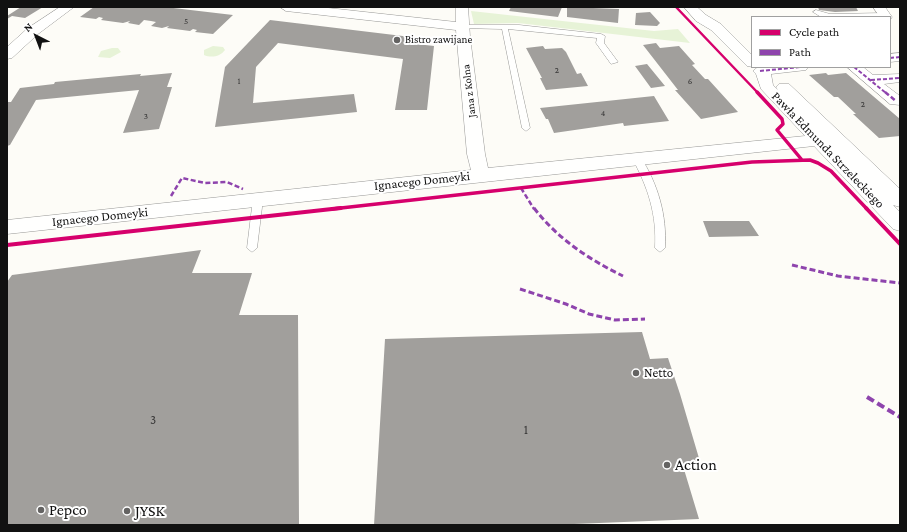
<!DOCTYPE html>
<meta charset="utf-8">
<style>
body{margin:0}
#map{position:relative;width:907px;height:532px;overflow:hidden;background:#fdfcf7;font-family:"Crimson Pro",serif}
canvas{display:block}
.frame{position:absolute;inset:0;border:8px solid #111;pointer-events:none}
.legend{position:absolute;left:751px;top:16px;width:140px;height:52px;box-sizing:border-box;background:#fff;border:1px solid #a0a0a0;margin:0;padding:5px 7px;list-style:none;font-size:12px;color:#111}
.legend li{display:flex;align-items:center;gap:8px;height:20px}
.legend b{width:20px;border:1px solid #a0a0a0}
.north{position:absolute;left:16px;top:16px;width:40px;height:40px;-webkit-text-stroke:3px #fff;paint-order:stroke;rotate:318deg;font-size:11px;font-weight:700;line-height:16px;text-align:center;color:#111}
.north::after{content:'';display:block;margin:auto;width:14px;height:18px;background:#111;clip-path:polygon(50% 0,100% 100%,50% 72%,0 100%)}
</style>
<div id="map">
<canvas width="907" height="532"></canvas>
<div class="frame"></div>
<ul class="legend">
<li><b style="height:5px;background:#d6006c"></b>Cycle path</li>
<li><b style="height:5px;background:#8e44ad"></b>Path</li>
</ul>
<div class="north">N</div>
</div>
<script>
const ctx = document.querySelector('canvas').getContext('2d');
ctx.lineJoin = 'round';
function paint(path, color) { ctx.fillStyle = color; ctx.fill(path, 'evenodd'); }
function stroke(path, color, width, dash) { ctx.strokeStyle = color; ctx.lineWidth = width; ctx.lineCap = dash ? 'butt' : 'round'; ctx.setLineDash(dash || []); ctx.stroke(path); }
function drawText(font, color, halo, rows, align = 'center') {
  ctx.font = font + ' "Crimson Pro",serif'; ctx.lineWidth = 4; ctx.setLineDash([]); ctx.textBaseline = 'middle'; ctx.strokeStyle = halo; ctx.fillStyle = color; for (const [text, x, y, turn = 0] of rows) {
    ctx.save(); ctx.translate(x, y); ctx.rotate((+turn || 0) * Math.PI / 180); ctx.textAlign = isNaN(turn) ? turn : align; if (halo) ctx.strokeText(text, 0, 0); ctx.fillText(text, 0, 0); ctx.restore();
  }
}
const green = new Path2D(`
 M471 11 654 31 678 29 690 43 518 23 474 24Z
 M213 46 223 47 225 50C220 57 211 58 204 55V50Z
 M112 48H118L121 52 110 58 98 57 101 51Z`);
const building = new Path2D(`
 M21 7H43L25 18 12 16 7 19V16Z
 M94 7H165L233 15 213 34 195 32 197 30 193 29 190 31 167 28 169 26 162 28 151 26 156 22 151 21 144 20 139 25 128 23 130 21 123 23 101 20 103 18 99 17 96 19 80 17Z
 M511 7H562L558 17 509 11Z
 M567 7 619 9 618 23 567 17Z
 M818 7H856L858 11 835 12 819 10Z
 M650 12 660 23 657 26 635 25 636 13Z
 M270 20 411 37 408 43 434 46 427 110H395L403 59 278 43 256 67 253 103 354 94 357 112 215 127 225 67Z
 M656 43 660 48 679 46 695 64 692 65 705 79H708L738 112 701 119 675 90H678L643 45Z
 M543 46 545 49 562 48 566 52 577 74 581 73 588 86 546 90 540 78H542L526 48Z
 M647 64 665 86 651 88 635 66Z
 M172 73 167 87H172L159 129 123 133 139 90 36 100 10 145 7 146V102H11L20 88 54 84 55 82 141 74 140 76Z
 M826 73 828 75 846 73 900 119V136L879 138 853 114H856L838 97H834L809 75Z
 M654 96 669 121 624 126 623 123 554 133 548 119H546L540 108Z
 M703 221H749L759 236 709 237Z
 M201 250 192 273H252L239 315H298L299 525H7V282L12 275Z
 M642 332 650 359 668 358 680 394 701 465 683 466 699 519 549 525H374L385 339Z`);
const service = new Path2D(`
 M816 10 830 14 884 13 887 15 884 17H821L813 12Z
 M462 25H519L601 34 605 36 604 43 618 62 611 64 596 43 597 38 508 29 530 128 526 131 522 128 502 29 460 28 459 27Z
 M637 155 640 156C658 184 667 215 665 248L660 252 655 248C657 215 648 187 632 158Z
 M258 196 263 199 257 248 252 252 247 248 253 199Z`);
const minor = new Path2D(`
 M60 7H74L38 34 12 58 7 59V47L28 28Z
 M280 7H319L456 22V7H468L470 37 485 154 488 168 805 136 761 89 756 74 753 71 758 67H808L806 70 771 74 773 85 778 90 776 87 779 84H789L900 189V207L893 205 832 144 900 212V231L893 229 814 146 7 234V220L471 170 467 154 456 30 286 11Z
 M684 7H697L706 15 721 24 752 55 753 67 747 66 711 30 696 21Z
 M873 7H885L892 17 890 20V17H880Z
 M900 53V61L890 62V54Z
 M847 67H863L873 75 900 74V82L884 84 900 96V105L890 104Z`);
const quietFar3 = new Path2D(`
 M890 58 900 57
 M854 67 886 93
 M760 71 801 67
 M871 80 900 78`);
const quietFar2 = new Path2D(`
 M885 92 896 101
 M521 188 534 209
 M171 196 182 178 205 183 227 182 243 189`);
const quietFar1 = new Path2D(`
 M534 208C557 238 588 259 623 276
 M792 265 838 276 900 283
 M520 289 566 304 589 314 615 320 645 319`);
const quiet = new Path2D(`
 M867 397 900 417`);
const cyclewayFar2 = new Path2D(`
 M676 7 758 93`);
const cyclewayFar1 = new Path2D(`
 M757 92 782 119 783 124 777 130 802 160
 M332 209 752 162 810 160 818 163 831 171 867 209`);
const cycleway = new Path2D(`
 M866 208 900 244
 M7 245 341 208`);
const markers = [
 [397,40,4,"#646362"],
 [636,373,4,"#646362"],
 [667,465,4,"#646362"],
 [41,510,4,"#646362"],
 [127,511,4,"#646362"]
];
const farNumbernames = [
 ["5",186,21],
 ["2",557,70],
 ["1",239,81],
 ["6",690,81],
 ["2",863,104],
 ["4",603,113],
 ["3",146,116]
];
const farPoinames = [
 ["Bistro zawijane",405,40]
];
const farStreetnames = [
 ["Jana z Kolna",469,91,-97]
];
const streetNames = [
 ["Pawła Edmunda Strzeleckiego",828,150,46],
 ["Ignacego Domeyki",422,181,-6],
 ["Ignacego Domeyki",100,217,-6]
];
const poiNames = [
 ["Netto",644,373]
];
const nearNumbernames = [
 ["3",153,420],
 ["1",526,430]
];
const nearPoinames = [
 ["Action",675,465],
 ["Pepco",49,510],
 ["JYSK",135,511]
];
paint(green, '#e7f3d7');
paint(building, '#a19f9c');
stroke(service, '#979795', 1);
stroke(minor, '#979795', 1);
paint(service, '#fffffe');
paint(minor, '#fffffe');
stroke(quietFar3, '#8e44ad', 2, [4, 2]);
stroke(quietFar2, '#8e44ad', 2.5, [5, 2.5]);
stroke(quietFar1, '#8e44ad', 3, [6, 3]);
stroke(quiet, '#8e44ad', 4, [8, 4]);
stroke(cyclewayFar2, '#d6006c', 2.5);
stroke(cyclewayFar1, '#d6006c', 3.5);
stroke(cycleway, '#d6006c', 4);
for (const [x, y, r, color] of markers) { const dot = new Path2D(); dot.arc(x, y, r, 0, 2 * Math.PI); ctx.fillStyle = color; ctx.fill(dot); stroke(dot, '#fff', 1.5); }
drawText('9px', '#353434', null, farNumbernames);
drawText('11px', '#111', '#fff', farPoinames, 'left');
drawText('11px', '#111', '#fff', farStreetnames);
drawText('13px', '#111', '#fff', streetNames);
drawText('13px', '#111', '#fff', poiNames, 'left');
drawText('13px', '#353434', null, nearNumbernames);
drawText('16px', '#111', '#fff', nearPoinames, 'left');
</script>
